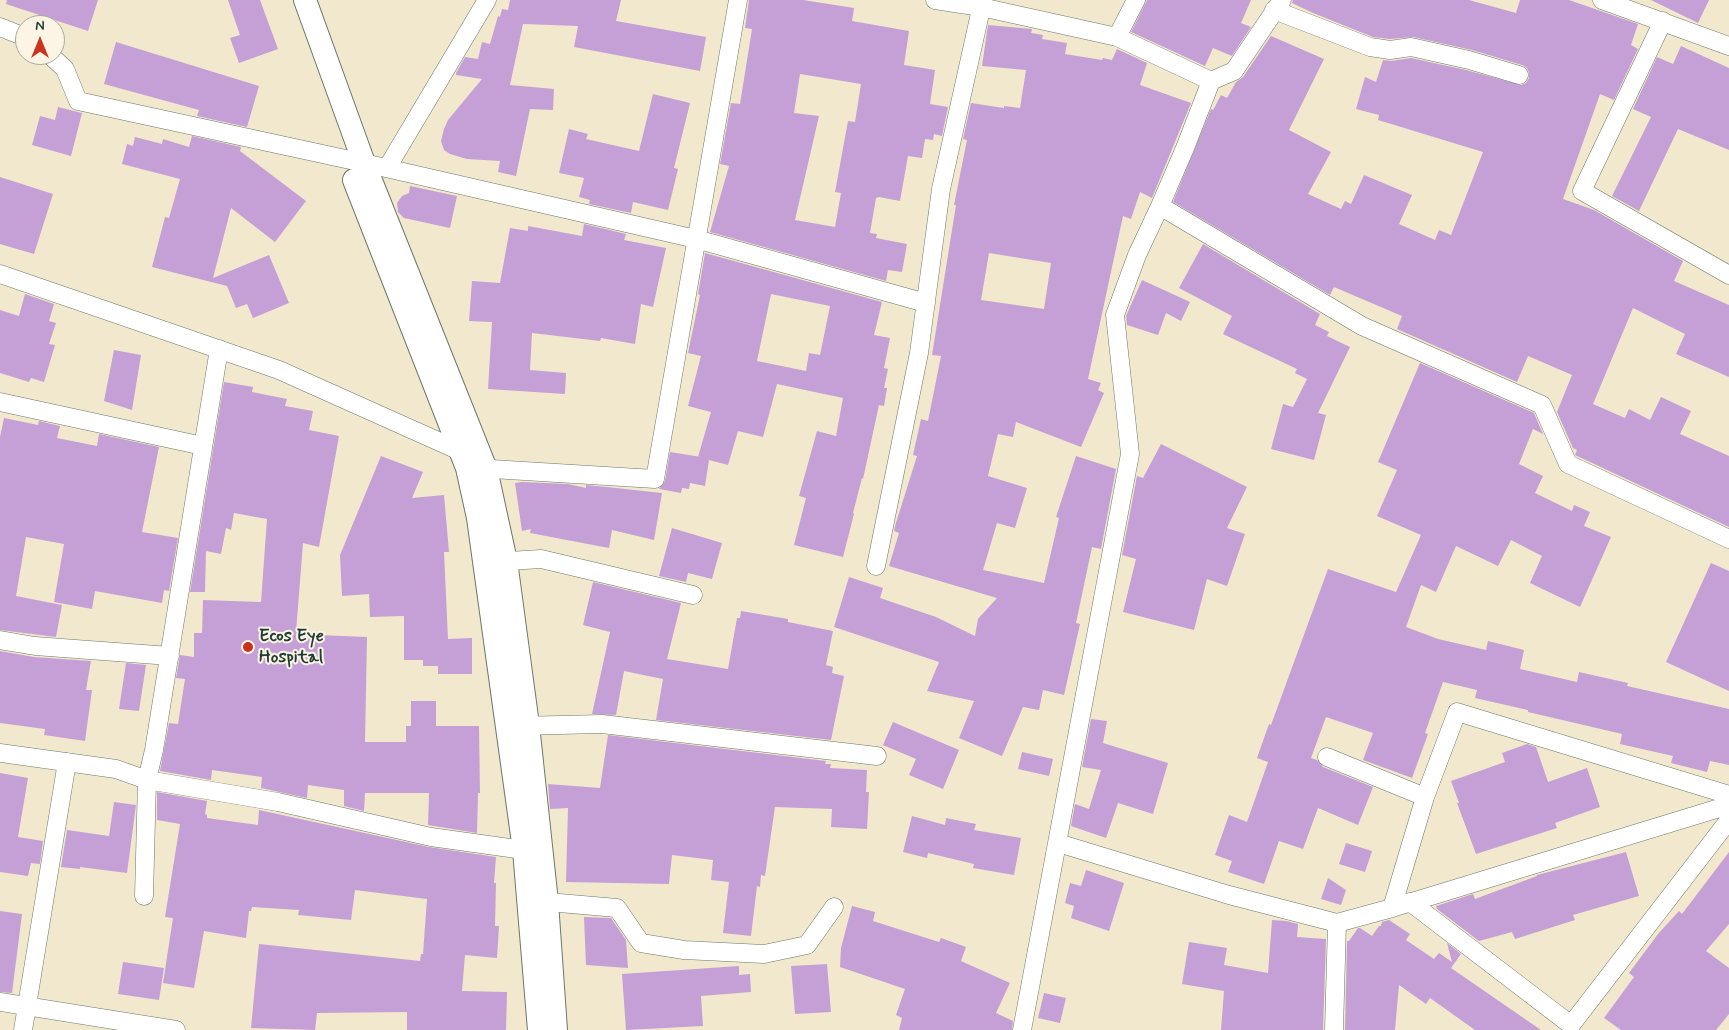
<!DOCTYPE html>
<style>
body{margin:0}
#map{position:relative;width:1729px;height:1030px;overflow:hidden;background:#f2e8cd;font-family:Mynerve,sans-serif}
canvas{display:block}
.north{position:absolute;left:15px;top:15px;width:50px;height:50px;box-sizing:border-box;background:#fcf5e5;border:1px solid #a4ab9e;border-radius:50%;rotate:0deg;font-size:14px;font-weight:700;line-height:20px;text-align:center;color:#1f3d34}
.north::after{content:'';display:block;margin:auto;width:18px;height:22px;background:#c8321e;clip-path:polygon(50% 0,100% 100%,50% 72%,0 100%)}
</style>
<div id="map">
<canvas width="1729" height="1030"></canvas>
<div class="north">N</div>
</div>
<script>
const ctx = document.querySelector('canvas').getContext('2d');
ctx.lineJoin = 'round';
function paint(path, color) { ctx.fillStyle = color; ctx.fill(path, 'evenodd'); }
function stroke(path, color, width, dash) { ctx.strokeStyle = color; ctx.lineWidth = width; ctx.lineCap = dash ? 'butt' : 'round'; ctx.setLineDash(dash || []); ctx.stroke(path); }
function drawText(font, color, halo, rows, align = 'center') {
  ctx.font = font + ' Mynerve,sans-serif'; ctx.lineWidth = 4; ctx.setLineDash([]); ctx.textBaseline = 'middle'; ctx.strokeStyle = halo; ctx.fillStyle = color; for (const [text, x, y, turn = 0] of rows) {
    ctx.save(); ctx.translate(x, y); ctx.rotate((+turn || 0) * Math.PI / 180); ctx.textAlign = isNaN(turn) ? turn : align; if (halo) ctx.strokeText(text, 0, 0); ctx.fillText(text, 0, 0); ctx.restore();
  }
}
const building = new Path2D(`
 M7 0H98L88 31 6 4Z
 M228 0H260L278 49 239 63 230 38 240 35Z
 M510 0H621L616 21 706 37 700 71 574 47 578 26 523 24 510 85 554 89 553 110 530 109 516 176 498 172 500 161 467 159 450 154 444 150 441 141 444 129 448 120 482 79 456 75V73L465 57 478 59 482 42 490 44 498 16 500 17 502 9 508 10Z
 M749 0H803L854 8 852 21 909 31 904 65 935 70 930 104 948 107 942 136 934 134 933 140 925 139 922 158 908 156 900 201 879 197 876 198 870 233 877 234 876 238 907 244 902 272 888 270 886 281 710 232 729 166 720 164 731 103 740 104 752 29 745 28ZM800 74 861 84 855 122 848 121 835 192 841 193 835 227 795 220 819 116 794 113Z
 M1147 0H1251L1241 23 1251 27 1232 56 1213 48 1205 66 1131 32Z
 M1293 0H1469L1516 13 1520 0H1569L1638 24 1631 45 1638 49 1614 100 1600 94 1563 199 1594 210 1683 261 1674 281 1729 305V377L1676 354 1685 334 1633 308 1593 404 1625 418 1629 409 1650 420 1661 397 1691 411 1680 434 1729 456V527L1575 455 1577 450 1573 448 1557 412 1572 375 1528 356 1517 382 1397 329 1402 316 1334 287 1330 295 1173 202 1211 109 1213 110 1221 95 1227 98 1236 82 1243 77 1271 36 1324 59 1289 130 1331 152 1308 194 1341 209 1345 201 1351 204 1364 175 1412 195 1399 224 1435 240 1439 230 1451 235 1483 152 1378 120 1379 115 1356 109 1365 77 1376 82 1383 60 1391 61 1411 58 1466 70 1521 85 1526 83 1529 78V73L1527 68 1522 65 1472 50 1413 37 1390 39 1373 37 1313 13 1292 3Z
 M1651 0H1709L1698 23Z
 M988 25 1032 29 1031 33 1043 35 1042 39 1067 43 1065 54 1102 60 1103 58 1112 60 1117 49 1147 63 1140 85 1191 103 1152 198 1140 192 1131 219 1123 216 1088 379 1101 383 1098 390 1104 393 1081 447 1016 422 1013 437 998 434 988 476 1027 488 1015 528 997 523 983 570 1044 583 1059 518 1056 517 1076 456 1116 469 1101 549 1092 547 1076 623 1080 624 1064 695 1043 690 1039 710 1023 707 1002 756 959 738 974 701 927 691 939 662 834 627 849 577 883 588 880 598 936 617 975 636 978 619 997 598 889 566 899 533 894 531 895 526 917 456 913 455 921 419 928 421 941 356 932 355 956 205H954L967 140 963 139 971 103 1004 108V106L1020 108 1026 70 982 66ZM989 253 1051 263 1044 309 981 300Z
 M116 42 259 86 247 127 197 116 199 110 104 84Z
 M1681 46 1729 68V150L1678 129 1639 211 1612 196 1651 117 1633 109 1657 57 1673 64Z
 M653 94 690 103 674 168 678 169 668 210 633 202 631 213 589 204 590 200 579 197 584 178 559 173 569 129 588 134 586 139 639 151Z
 M58 107 82 113 71 156 32 145 40 116 55 120Z
 M192 136 241 147 240 151 306 201 275 242 231 208 213 278 269 255 289 303 253 318 247 304 236 308 227 286 152 267 165 217 169 218 180 179 122 164 127 144 133 146 135 137 162 144 163 139 189 147Z
 M0 177 53 194 34 254 0 244Z
 M410 186 457 196 450 228 404 218 398 212 397 203 402 196 409 193Z
 M584 224 626 234 624 240 666 248 653 307 641 304 635 344 601 338 600 341 532 333 530 370 566 373 565 394 488 389 492 322 469 321 472 281 500 283 510 228 528 231V226L582 236Z
 M1203 244 1320 314 1315 325 1329 332 1327 336 1350 347 1318 413 1326 415 1314 460 1271 449 1283 404 1293 407 1307 379 1295 373 1297 369 1223 334 1232 316 1179 288Z
 M705 253 882 302 874 335 890 338 884 368 888 369 884 388H887L884 406 879 405 863 479 862 478 853 513 854 514 843 557 794 545 806 498 799 496 817 431 836 436 843 398 777 384 763 437 738 431 728 465 709 460 705 486 690 483 689 489 682 488 681 493 659 489 665 481 670 452 701 457H698L711 412 688 406 701 356 688 353 700 295 698 294ZM771 294 830 306 820 355 809 353 806 371 757 361Z
 M1142 280 1190 302 1181 321 1166 313 1158 335 1127 325 1126 316Z
 M25 294 54 304 49 321 56 323 49 344 55 345 44 382 31 378 29 382 0 373V310L19 316Z
 M114 350 141 355 132 410 104 401Z
 M1420 363 1534 413 1543 434 1533 429 1519 464 1543 476 1535 493 1572 511 1574 505 1590 512 1584 526 1611 537 1580 607 1530 583 1542 556 1511 540 1498 566 1456 546 1436 592 1421 585 1406 627 1438 639 1486 650 1488 641 1524 650 1520 669 1577 682 1579 672 1628 683 1627 686 1729 709V765L1710 761 1707 772 1671 763 1673 756 1620 744 1622 734 1528 712V710L1475 698 1477 690 1443 682 1425 733 1428 734 1412 778 1363 760 1373 733 1326 717 1311 758 1317 760 1323 767 1373 787 1358 825 1318 808 1303 849 1279 841 1264 884 1228 872 1232 861 1215 855 1229 815 1247 822 1268 762 1257 758 1269 724 1271 725 1328 569 1396 592 1421 535 1377 516 1397 470 1378 462Z
 M224 382 253 387 252 392 287 399 285 406 313 411 309 430 339 436 319 547 303 543 296 632H317V635L367 637 365 742H406V726H411V701H436V726H479L480 793H478L477 833 428 825 429 793H365L364 811 344 806V790L308 785 307 798 261 788 262 777 212 770 211 780 160 771 169 723 178 724 185 679 176 678 180 655 194 657V633H202L203 600 261 602 267 519 234 513 231 530 226 528 221 554 206 551 205 592H190Z
 M4 418 38 425 39 421 60 426 57 438 97 446 99 434 159 447 142 532 178 538 169 591 164 590 162 603 95 591 92 609 54 602 64 544 26 537 16 596 62 605 56 637 0 630V437Z
 M1161 444 1247 487 1227 528 1245 534 1227 586 1207 579 1194 630 1123 612 1136 559 1122 555 1137 476 1143 478Z
 M381 456 423 472 412 498 444 495 449 552H444L448 639 472 638V674H438V666H423V660H404V616L370 617 369 594 342 596 340 555Z
 M522 482 568 484 586 488V485L607 487 662 493 654 540 612 530 609 548 530 533 531 529 522 531 515 483Z
 M672 528 722 543 712 579 688 573 686 582 659 576Z
 M1711 563 1729 571V691L1666 662Z
 M593 582 681 603 667 659 728 669 737 618H740L741 611 788 619V622L833 631 826 665 833 667 832 673 844 676 831 740 656 720 663 679 624 671 616 715 592 714 610 632 583 625Z
 M0 651 34 657 91 661 86 690H92L85 741 44 735 45 729 0 723Z
 M126 663 146 665 139 711 119 709Z
 M1091 719 1107 721 1103 743 1168 763 1153 814 1118 803 1106 838 1071 826 1075 804 1089 809 1101 770 1082 767Z
 M893 722 959 750 943 789 909 775 916 759 883 745Z
 M608 735 826 761 825 764H831L830 768 867 770 866 792H869L867 829 831 827 832 809 775 807 765 876 761 875 760 887 757 886 751 936 723 933 729 882 711 880 713 860 672 855 669 884 566 882 568 808 550 809 548 784 600 788Z
 M1527 744 1536 747 1548 782 1587 768 1600 807 1555 823 1557 828 1476 854 1457 803H1459L1451 781 1505 762 1502 753Z
 M1022 752 1053 759 1049 776 1018 769Z
 M0 773 28 778 18 837 43 841 40 864 31 863 28 876 0 872Z
 M157 792 207 801 205 814 207 815V818L258 825 259 810 429 847 496 857 494 883H496L495 926H499L497 958 465 955 462 991 507 992 506 1030H407V1012L317 1013 315 1030 251 1028 259 944 420 961 421 954H423L427 899 355 890 351 920 298 915 299 910 252 907 251 911H249L246 938 204 931 194 988 163 983 173 918 165 917 180 824 157 820Z
 M114 802 136 805 127 873 80 867V869L61 867 67 830 109 836Z
 M912 816 945 825 946 818 976 824 974 830 1021 838 1014 875 973 868 974 864 928 853 927 858 903 852Z
 M1346 843 1372 851 1365 872 1339 864Z
 M1626 852 1639 896 1573 915 1575 920 1515 939 1512 932 1479 941 1437 909 1436 906 1473 894 1475 899 1537 876V875Z
 M1729 852V924L1706 951 1729 968V1014L1716 1030H1621L1604 1018 1634 977 1629 973 1658 934 1679 911 1682 914Z
 M1086 870 1124 883 1109 931 1071 918 1074 906 1065 903 1070 883 1081 886Z
 M1328 878 1346 890 1341 905 1321 899Z
 M852 906 875 912 873 921 939 942 941 938 966 947 961 961 1010 983 996 1013 1013 1021 1012 1030H899L902 1018 896 1015 905 989 840 967 841 948Z
 M0 911 22 914 12 993 0 992Z
 M584 917 611 918 626 940 628 968 586 965Z
 M1272 920 1286 921 1298 924 1297 937 1326 939 1323 1030H1221L1224 991 1182 984 1189 942 1227 948 1224 965 1268 973Z
 M1389 920 1410 934 1406 940 1434 959 1439 953 1452 962 1447 943 1461 954 1451 968 1541 1030H1475L1430 998 1426 1004 1399 985 1395 1030H1345L1347 941H1349L1358 928H1360L1372 936 1379 926H1381L1382 922Z
 M123 962 164 968 159 1000 118 994Z
 M827 964 831 1012 795 1014 791 966Z
 M739 966V975L750 974 751 992 701 996 703 1026 626 1030 622 974Z
 M1044 993 1066 998 1060 1023 1038 1018Z`);
const minor = new Path2D(`
 M935 0 981 7 1117 37 1211 81
 M1602 0 1729 46
 M1274 10 1370 47 1390 50 1411 47 1469 60 1519 75
 M1663 21 1582 191 1729 275
 M0 27 25 37
 M1117 37 1136 0
 M50 55 65 69 78 101 364 163 696 239 926 303
 M387 168 487 0
 M1160 206 1362 326 1542 405 1568 464 1729 539
 M0 274 279 370 460 451
 M0 402 203 446
 M475 468 655 479 738 0
 M493 562 541 559 693 595
 M876 566 919 353 941 189 983 0
 M0 640 35 646 170 656
 M516 726 602 724 877 756
 M0 753 116 769 147 780 278 802 431 837 524 850
 M1327 757 1425 797
 M1058 843 1229 895 1337 923 1392 908 1729 805
 M144 896 147 780 154 750 219 349
 M536 901 617 908 641 943 684 950 764 954 807 945 834 907
 M1410 902 1571 1025 1729 820
 M1392 908 1425 797 1457 712 1729 795
 M0 1002 176 1030
 M23 1030 67 762
 M1022 1030 1130 454 1115 315 1137 255 1160 206 1185 148 1211 81 1234 71 1282 0
 M1334 1030 1337 923`);
const tertiary = new Path2D(`
 M305 0 364 163 486 469 506 561 528 725 547 902 556 1030
 M354 180 467 468 478 518 524 850 539 1030`);
const markers = [
 [248,647,6,"#c8321e"]
];
const poiNames = [
 ["Ecos Eye",259,637],
 ["Hospital",259,658]
];
paint(building, '#c5a0d6');
stroke(minor, '#69796a', 19);
stroke(tertiary, '#69796a', 24);
stroke(minor, '#fff', 18);
stroke(tertiary, '#fff', 22);
for (const [x, y, r, color] of markers) { const dot = new Path2D(); dot.arc(x, y, r, 0, 2 * Math.PI); ctx.fillStyle = color; ctx.fill(dot); stroke(dot, '#fcf5e5', 2); }
drawText('bold 18px', '#1f3d34', '#fcf5e5', poiNames, 'left');
</script>
